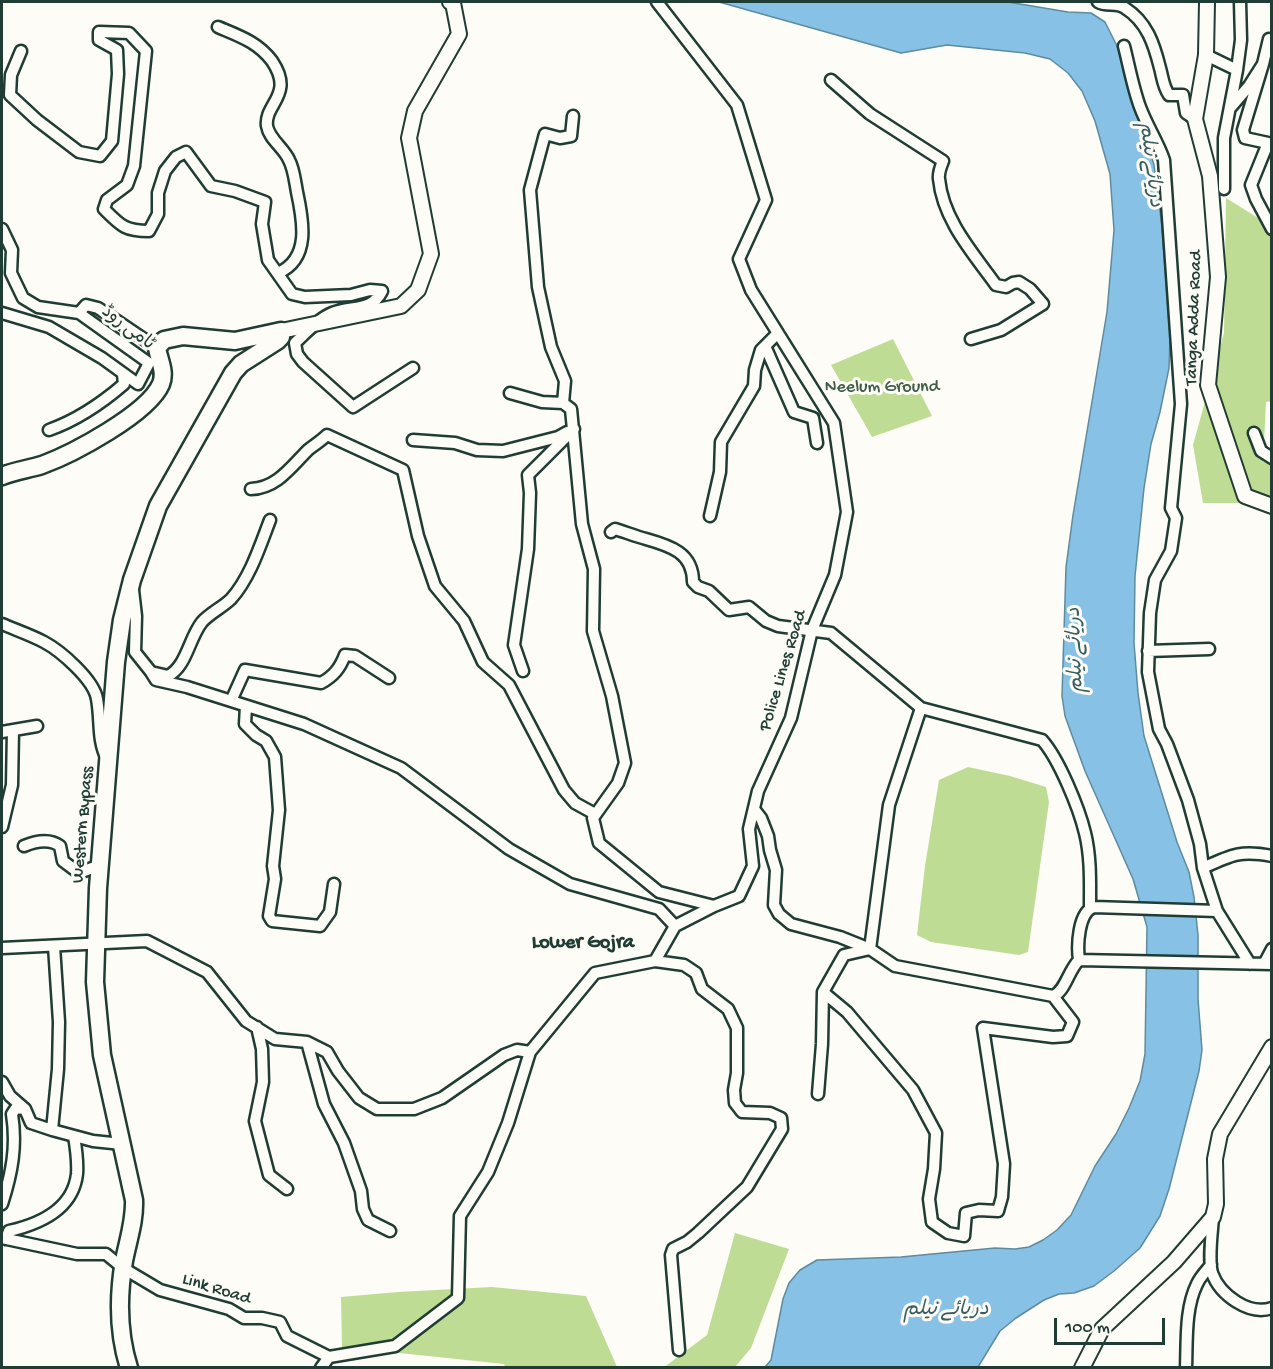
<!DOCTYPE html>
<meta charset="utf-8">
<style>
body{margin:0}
#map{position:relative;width:1273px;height:1369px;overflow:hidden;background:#fdfcf7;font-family:"Gochi Hand",sans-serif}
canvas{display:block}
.frame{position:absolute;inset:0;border:3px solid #1f3d34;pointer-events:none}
.scale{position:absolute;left:1054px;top:1318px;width:111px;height:27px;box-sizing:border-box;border:3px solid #1f3d34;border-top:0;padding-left:8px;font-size:18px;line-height:21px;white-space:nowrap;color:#1f3d34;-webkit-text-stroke:4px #fdfcf7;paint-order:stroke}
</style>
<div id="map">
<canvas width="1273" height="1369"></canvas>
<div class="frame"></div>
<div class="scale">100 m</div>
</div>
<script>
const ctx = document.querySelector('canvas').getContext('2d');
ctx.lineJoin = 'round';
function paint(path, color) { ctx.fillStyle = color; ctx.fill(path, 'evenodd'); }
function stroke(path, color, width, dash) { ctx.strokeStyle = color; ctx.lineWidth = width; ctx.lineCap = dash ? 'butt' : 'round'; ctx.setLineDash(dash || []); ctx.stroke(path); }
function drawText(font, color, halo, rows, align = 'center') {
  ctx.font = font + ' "Gochi Hand","Playpen Sans Arabic",sans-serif'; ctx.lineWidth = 6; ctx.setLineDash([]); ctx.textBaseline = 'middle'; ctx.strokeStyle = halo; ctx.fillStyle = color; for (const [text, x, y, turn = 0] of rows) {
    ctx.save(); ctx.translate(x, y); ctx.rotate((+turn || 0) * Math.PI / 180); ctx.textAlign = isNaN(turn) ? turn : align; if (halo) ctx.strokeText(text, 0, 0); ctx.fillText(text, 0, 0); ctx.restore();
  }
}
const green = new Path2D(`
 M1226 198 1271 226 1272 401 1266 402 1263 462 1271 461V503H1203L1193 445 1224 333Z
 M893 339 932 416 872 437 831 365Z
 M968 767 1010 776 1046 787 1049 802 1028 952 1019 955 931 942 917 935 925 866 939 780Z
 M735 1233 789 1249 751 1348 735 1367 663 1368 707 1335Z
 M492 1287 586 1296 617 1367H505L504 1364 342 1347 341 1297 398 1292Z`);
const water = new Path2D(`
 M719 2H1008L1068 12 1091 13 1105 22 1122 56 1154 165 1162 227 1170 337 1169 368 1160 412 1151 444 1144 488 1135 576 1134 643 1138 693 1144 736 1177 842 1189 872 1194 897 1198 935V999L1202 1050 1199 1071 1169 1189 1160 1216 1140 1248 1114 1271 1094 1286 1074 1293 1059 1294 1044 1300 1016 1318 1000 1331 978 1367H765L771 1360 783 1299 789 1283 800 1270 817 1260 901 1257 995 1248 1015 1249 1029 1247 1043 1240 1057 1230 1071 1215 1095 1166 1116 1134 1129 1108 1140 1081 1145 1054 1147 927 1133 879 1085 771 1065 716 1062 696 1066 567 1073 515 1107 312 1114 230 1110 174 1095 121 1082 91 1068 73 1050 59 1025 53 947 45 901 53Z`);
const minor = new Path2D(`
 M1098 2C1106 7 1117 2 1125 8 1147 22 1154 44 1160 68 1163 79 1163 86 1169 95H1183L1186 113 1195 119
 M218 27C239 36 258 42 272 61 295 95 264 104 267 126 269 139 284 148 289 160 294 169 295 182 297 192 303 220 311 259 278 273
 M1124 46C1129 66 1133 88 1140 107 1147 126 1158 142 1164 160L1181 404 1171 508 1176 518 1171 551 1155 580 1150 613 1148 672 1159 729 1167 744 1188 800 1200 844 1203 868 1217 911
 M21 51 11 75 10 95 37 120 79 152 100 156 112 141 118 74 117 50 99 40V32L129 33 146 51 134 166 127 185 107 200 104 209C121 226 125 231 149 231L158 214V193L165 171 176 157 186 152 211 186 235 191 265 202 262 224 268 260 292 294 305 297 351 295 370 290 382 291C372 312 351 305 332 313 318 319 307 332 295 343L297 354 303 362 353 407 413 368
 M1206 55 1237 70 1224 138V189
 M1263 64 1243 130 1245 138 1268 143 1251 185 1256 199 1272 229
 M1237 70 1241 40 1240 2
 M831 80 870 114 943 161C941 166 938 173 939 179 943 220 973 253 996 285L1006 287 1013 283 1019 282 1030 289 1043 304 1001 330 971 339
 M1231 107 1249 86 1263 64 1269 39
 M2 229 12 250 11 273 23 298 38 307 79 313
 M2 313 49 327 102 358 138 384 149 363 79 313 86 305 98 308 157 348
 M765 346 794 412 813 418 817 443
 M510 393 542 402 563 403 571 409 582 524 594 569 593 631 612 696 625 763 618 783 593 818 599 843 659 892 714 906
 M563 403 565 381 551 347 538 287 530 190 545 134 560 138 571 136 573 116
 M49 430C77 420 102 403 124 384L123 374
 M1254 433 1261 451 1272 458
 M413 440 455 443 477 450 503 451 558 437 567 432
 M251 489C277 488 291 467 308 450 314 445 321 441 327 435L403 470 418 536 435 586 464 621 483 662 509 685 564 790 575 803 595 814
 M710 516 720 472 721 442 754 386 755 370 761 350 778 333
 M611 532 615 529C625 532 635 536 646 539 671 546 693 553 693 582L698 587 709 591 729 610 749 607 766 621 778 626 831 633 921 708 889 805 870 949 895 966 1053 996C1065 992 1068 971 1079 960 1077 946 1078 912 1094 907L1217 911 1250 964
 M133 590 136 616 135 652 151 672 168 676C187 666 189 638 202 622 210 613 223 607 231 599 250 578 260 546 270 520
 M2 624C16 630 31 635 44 642 61 651 94 680 97 699 101 720 97 740 107 759
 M1148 651 1209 649
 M523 671 514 645 528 549 530 493 528 475 574 429
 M151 672 156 680 187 687 304 724 401 768 509 849 570 884 659 909 675 926
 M231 701 245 670 321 683C334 676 340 668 345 655L355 656 389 678
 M246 706 245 724 256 735 266 741 275 757 279 810 273 866 275 879 269 916 272 921 320 926 330 912 334 884
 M921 708 1042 740C1059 759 1079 808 1085 833 1091 857 1090 883 1090 908
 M2 732 37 726
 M754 809 761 818 768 836 770 850 776 870 774 905 779 914 791 924 840 937 870 949
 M2 827 12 785 13 730
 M24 846C36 841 49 838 60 846L63 861 79 873 100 865
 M1203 868C1231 855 1240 850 1272 856
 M54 946 59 1022 58 1069 52 1130 93 1141 122 1144
 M2 948 147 941 207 972 246 1021 275 1039 307 1042 327 1052 338 1071 359 1098 377 1109H414L442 1098 504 1055 517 1050 530 1052
 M1079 960 1272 964
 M655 961 684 965 696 973 702 989 728 1009 737 1028V1073L734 1090 735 1103 742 1112 770 1113 781 1118 782 1129 747 1187 698 1233 687 1242 673 1249 671 1255 679 1350
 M1264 964 1272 949
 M823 992 847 1012 913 1090 936 1133 934 1169 929 1199 932 1222 948 1233 964 1236 966 1213 979 1210 998 1211 1002 1197 1004 1164 983 1028 1053 1037 1067 1036 1073 1022 1053 996
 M257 1027 262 1049 263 1082 255 1121 269 1175 287 1189
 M307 1042 324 1104 344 1143 361 1191 363 1209 368 1220 390 1231
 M2 1082 10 1096 25 1109 31 1123 52 1130
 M818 1094 822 1044 823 992 844 955 870 949
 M2 1204C12 1173 17 1146 12 1114L16 1108 25 1109
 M1213 1217C1212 1233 1208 1259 1212 1273 1220 1295 1249 1316 1272 1308
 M2 1238 77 1254H106L123 1268 160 1290 229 1309 244 1318H262L280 1322 287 1336 329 1357
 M6 1239 9 1231C40 1224 73 1209 77 1174 78 1161 76 1148 74 1136
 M321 1368 329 1357 395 1346 458 1298 460 1216 488 1172 508 1123 530 1052 595 973 655 961 675 926 714 906 739 896 753 866 749 829 758 791 791 718 812 630 835 575 847 512 834 423 751 290 739 259 766 200 737 105 657 2
 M1186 1368C1187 1341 1185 1308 1197 1284 1200 1277 1206 1271 1211 1265`);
const major = new Path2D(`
 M1207 2 1206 55 1195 119 1210 176 1218 277 1208 385 1245 496 1272 506
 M281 331 401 306 418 290 431 254 409 138 415 111 459 34 453 3 450 2
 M1082 1368 1102 1329 1174 1262 1213 1217 1216 1204 1215 1159 1220 1134 1272 1047`);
const highway = new Path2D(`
 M2 476C14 471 29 469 42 465 72 454 148 414 161 384 166 372 159 360 157 348L164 340 183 336 235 341 281 331V337L277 341 241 364 233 373 158 506 132 580 122 620 116 662 98 888 95 982 102 1055 134 1200C135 1221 128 1240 124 1261 118 1296 118 1333 129 1368`);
const streetNames = [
 ["Tanga Adda Road",1195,318,-88],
 ["ٹامی روڈ",127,329,37],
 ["Police Lines Road",784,671,-73],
 ["Western Bypass",84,825,-85],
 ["Link Road",216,1290,17]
];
const parkNames = [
 ["Neelum Ground",882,388]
];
const waterNames = [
 ["دریائے نیلم",1149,165,83],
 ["دریائے نیلم",1077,650,-92],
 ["دریائے نیلم",946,1311]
];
const neighbourhoodNames = [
 ["Lower Gojra",583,944]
];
paint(green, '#bfdc94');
paint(water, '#87c1e6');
stroke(water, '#5d8c9f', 1.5);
stroke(minor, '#1f3d34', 15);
stroke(major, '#1f3d34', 18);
stroke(highway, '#1f3d34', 21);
stroke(minor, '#fdfcf7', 10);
stroke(major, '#fdfcf7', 14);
stroke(highway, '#fdfcf7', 16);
drawText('18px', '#1f3d34', '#fdfcf7', streetNames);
drawText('18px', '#3f5d47', '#fdfcf7', parkNames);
drawText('italic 20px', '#395e60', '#fdfcf7', waterNames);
drawText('bold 20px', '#1f3d34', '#fdfcf7', neighbourhoodNames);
</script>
